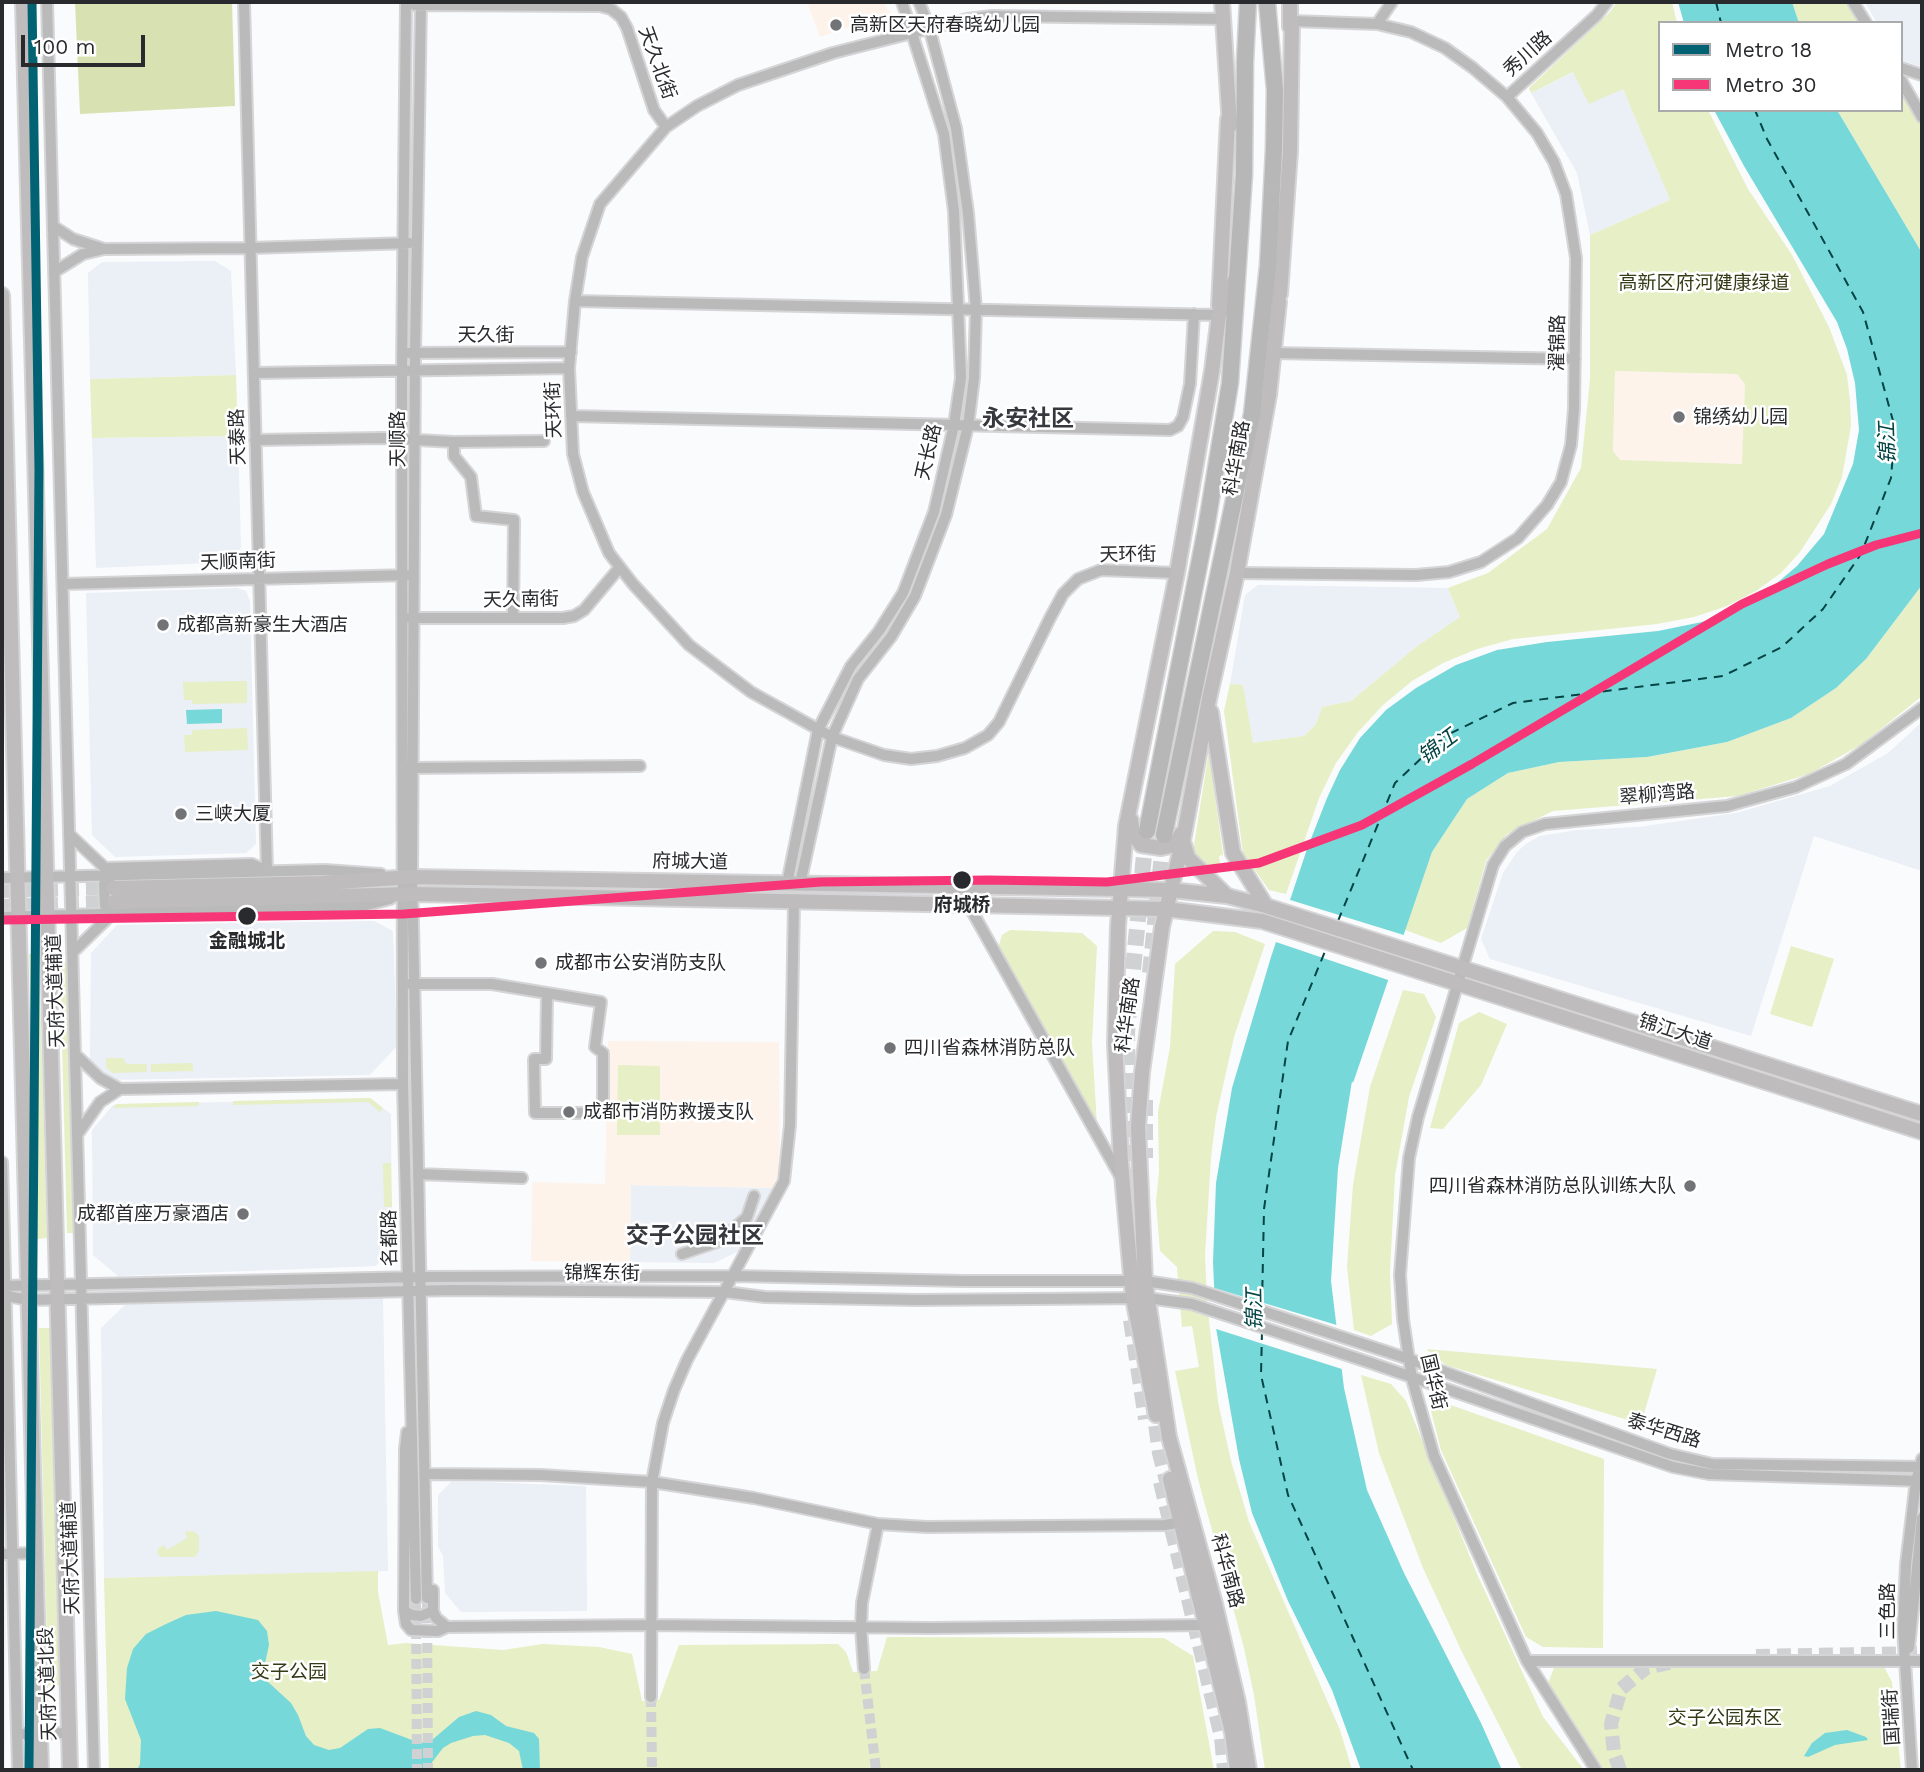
<!DOCTYPE html>
<html>
<head>
<meta charset="utf-8">
<style>
	body { margin:0 }
	#map { position:relative; width:1924px; height:1772px; overflow:hidden; background:#fafbfd; font-family:"Work Sans",sans-serif }
	canvas { display:block }
	.frame { position:absolute; inset:0; border:4px solid #292a2d; pointer-events:none }
	.legend { position:absolute; left:1658px; top:21px; width:245px; height:91px; box-sizing:border-box; background:#fff; border:2px solid #a9aaab; margin:0; padding:9px 12px; list-style:none; font-size:21px; color:#292a2d }
	.legend li { display:flex; align-items:center; gap:14px; height:35px }
	.legend b { width:35px; border:2px solid #a9aaab }
	.scale { position:absolute; left:21px; top:35px; width:124px; height:32px; box-sizing:border-box; border:4px solid #292a2d; border-top:0; padding-left:9px; font-size:21px; line-height:24px; white-space:nowrap; color:#292a2d; -webkit-text-stroke:5px #fff; paint-order:stroke }
</style>
</head>
<body>
<div id="map">
<canvas width="1924" height="1772"></canvas>
<div class="frame"></div>
<ul class="legend">
<li><b style="height:9px;background:#006272"></b>Metro 18</li>
<li><b style="height:9px;background:#f63676"></b>Metro 30</li>
</ul>
<div class="scale">100 m</div>
</div>
<script>
const g = document.querySelector('canvas').getContext('2d');
g.lineJoin = 'round';
function paint(path, color) {
  g.fillStyle = color;
  g.fill(path, 'evenodd');
}
function poly(rows) {
  const path = new Path2D();
  for (const r of rows) {
    path.moveTo(r[0], r[1]);
    for (let i = 2; i < r.length; i += 2) path.lineTo(r[i], r[i + 1]);
  }
  return path;
}
function trace(path, color, width, dash) {
  g.strokeStyle = color;
  g.lineWidth = width;
  g.lineCap = dash ? 'butt' : 'round';
  g.setLineDash(dash || []);
  g.stroke(path);
}
function label(font, color, halo, rows, align = 'center') {
  g.font = font + ' "Work Sans","Noto Sans SC",sans-serif';
  g.lineWidth = 5;
  g.setLineDash([]);
  g.textBaseline = 'middle';
  g.strokeStyle = halo;
  g.fillStyle = color;
  for (const [text, x, y, turn = 0] of rows) {
    g.save();
    g.translate(x, y);
    g.rotate((+turn || 0) * Math.PI / 180);
    g.textAlign = isNaN(turn) ? turn : align;
    if (halo) g.strokeText(text, 0, 0);
    g.fillText(text, 0, 0);
    g.restore();
  }
}
paint(poly([
	[1865,2,1922,2,1922,67,1901,60,1901,23,1877,23],
	[1574,72,1623,89,1670,200,1590,235,1577,173,1531,93],
	[215,261,231,271,236,375,90,379,88,273,102,262],
	[238,436,241,547,232,562,96,568,92,438],
	[1258,585,1448,588,1460,617,1416,647,1351,701,1322,707,1316,724,1304,736,1253,743,1243,686,1230,684,1245,595],
	[237,588,246,591,250,601,256,844,246,853,115,857,92,835,86,593],
	[1922,722,1922,871,1814,836,1751,1036,1490,959,1481,939,1503,873,1517,852,1526,844,1540,836,1577,830,1639,827,1736,813,1830,786,1888,753],
	[374,921,393,931,397,1046,370,1075,113,1080,90,1060,91,953,117,925],
	[370,1098,391,1114,392,1246,376,1266,118,1276,93,1255,92,1130,113,1105],
	[631,1185,775,1188,739,1251,714,1263,630,1262],
	[383,1298,388,1571,104,1578,101,1328,126,1304],
	[2,1435,6,1511,5,1770,2,1770],
	[452,1481,586,1486,587,1611,461,1612,445,1593,443,1555,438,1547,438,1495]
]), '#ebeff6');
paint(poly([
	[807,2,883,2,891,13,820,37],
	[984,2,1210,2,1210,4,989,5],
	[1615,371,1737,373,1745,384,1743,464,1620,460,1613,451],
	[608,1041,779,1042,780,1165,775,1188,631,1185,630,1262,531,1261,532,1182,605,1184]
]), '#fdf3eb');
paint(poly([
	[1617,2,1672,2,1677,23,1660,23,1660,110,1708,110,1748,189,1792,255,1829,327,1847,375,1850,401,1851,426,1842,477,1831,504,1800,552,1781,573,1756,591,1727,606,1694,617,1657,624,1513,639,1477,649,1443,663,1412,681,1383,705,1358,732,1336,763,1319,798,1286,894,1269,890,1243,853,1224,711,1230,684,1243,685,1253,743,1304,736,1316,724,1322,707,1351,701,1416,647,1460,617,1448,588,1488,573,1547,529,1581,468,1590,379,1590,235,1670,200,1623,89,1589,104,1573,72,1531,93,1529,88,1610,12],
	[1615,371,1737,374,1745,384,1742,464,1620,460,1613,451],
	[1792,2,1848,2,1861,23,1799,23],
	[1901,89,1922,123,1922,253,1837,110,1901,110],
	[236,375,238,436,92,438,90,379],
	[1922,585,1922,696,1862,744,1809,774,1738,796,1553,811,1507,834,1486,861,1467,928,1441,943,1405,930,1432,852,1467,799,1508,773,1559,762,1647,757,1727,742,1791,718,1836,688,1866,659],
	[247,681,247,703,192,704,192,700,184,700,183,682],
	[247,728,248,750,185,752,184,735,192,735,192,730],
	[1209,751,1223,855,1219,856,1220,865,1208,869,1193,851],
	[1010,930,1082,933,1097,946,1092,1042,1097,1126,1001,955,999,945,1002,935],
	[1213,931,1235,932,1265,944,1234,1037,1216,1117,1211,1158,1205,1255,1207,1302,1218,1402,1231,1461,1249,1522,1340,1730,1352,1770,1265,1770,1254,1695,1244,1648,1198,1479,1175,1371,1199,1367,1192,1326,1182,1327,1177,1267,1160,1251,1156,1202,1159,1172,1158,1112,1170,1047,1175,964],
	[1791,946,1834,959,1812,1027,1770,1014],
	[29,954,39,954,47,1238,37,1239],
	[60,962,71,962,78,1233,67,1233],
	[1403,990,1424,994,1436,1017,1409,1097,1395,1175,1390,1272,1392,1324,1371,1336,1354,1330,1347,1267,1353,1185,1370,1087],
	[1479,1012,1507,1024,1481,1085,1443,1129,1430,1128,1459,1023],
	[106,1058,123,1058,127,1064,147,1064,147,1072,112,1073,106,1067],
	[193,1063,193,1071,151,1072,151,1064],
	[618,1065,660,1066,660,1135,617,1135],
	[370,1098,383,1108,380,1112,368,1102,233,1105,233,1101],
	[199,1102,199,1106,113,1108,116,1104],
	[391,1163,392,1207,384,1207,383,1163],
	[39,1328,50,1328,59,1686,48,1686],
	[1426,1349,1657,1369,1641,1424,1446,1365],
	[1361,1375,1391,1384,1406,1401,1477,1574,1543,1717,1584,1770,1522,1770,1462,1652,1423,1568,1379,1453],
	[1442,1402,1604,1459,1603,1648,1543,1647,1526,1637,1441,1450,1431,1411],
	[188,1531,195,1532,199,1536,199,1551,195,1557,160,1557,157,1552,159,1548,164,1545,167,1550,187,1538,185,1533],
	[378,1571,378,1592,388,1645,406,1643,503,1650,543,1644,599,1647,632,1654,642,1701,659,1700,679,1645,838,1644,846,1652,853,1672,877,1671,887,1637,1164,1638,1193,1656,1214,1770,109,1770,104,1578],
	[1562,1665,1883,1665,1892,1682,1901,1770,1604,1770,1548,1684,1554,1668]
]), '#e6efc5');
paint(poly([
	[75,2,232,2,235,106,80,114]
]), '#d8e1b1');
paint(poly([
	[1678,2,1792,2,1799,23,1684,23],
	[1714,110,1837,110,1922,253,1922,585,1866,659,1836,688,1791,718,1727,742,1647,757,1559,762,1508,773,1467,799,1432,852,1353,1083,1352,1081,1338,1168,1331,1281,1344,1388,1367,1490,1404,1573,1481,1723,1502,1770,1361,1770,1332,1690,1288,1601,1252,1513,1239,1459,1216,1328,1213,1262,1216,1183,1232,1088,1271,957,1307,849,1327,798,1340,770,1360,738,1386,710,1416,688,1456,665,1497,650,1547,642,1658,631,1702,622,1734,611,1770,589,1797,566,1824,534,1853,464,1859,430,1855,383,1847,349,1837,322,1744,166],
	[222,709,222,723,187,724,186,710],
	[216,1611,258,1620,267,1631,269,1645,264,1668,267,1681,291,1703,298,1715,306,1736,314,1745,329,1750,340,1748,368,1729,380,1728,420,1743,432,1740,459,1717,476,1711,491,1715,506,1726,534,1733,539,1739,540,1770,523,1770,519,1751,509,1743,485,1735,473,1736,451,1743,443,1748,426,1770,137,1770,140,1764,141,1740,125,1699,127,1668,133,1649,146,1634,166,1624,186,1615],
	[1847,1730,1866,1737,1868,1740,1835,1745,1808,1757,1804,1756,1812,1743,1825,1733]
]), '#77d8d9');
paint(poly([
	[1287,899,1407,936,1391,981,1273,941],
	[1211,1287,1340,1326,1345,1370,1213,1328]
]), '#fafbfd');
trace(poly([
	[1716,2,1721,23],
	[1338,921,1395,783,1445,736,1513,703,1723,676,1782,647,1823,609,1861,554,1891,478,1895,428,1863,312,1767,139,1755,110],
	[1262,1305,1264,1209,1288,1041,1326,949],
	[1262,1331,1261,1375,1288,1495,1413,1770]
]), '#044444', 2, [9, 7]);
trace(poly([
	[427,1598,428,1770],
	[416,1599,417,1770],
	[864,1669,876,1770],
	[651,1697,652,1770]
]), '#d0d1d3', 10, [10, 5]);
trace(poly([
	[2,891,113,888],
	[2,906,114,902],
	[1756,1656,1922,1653],
	[1620,1770,1614,1753,1611,1724,1621,1689,1646,1668,1673,1662]
]), '#d0d1d3', 14, [14, 7]);
trace(poly([
	[1150,973,1164,835],
	[1145,1100,1145,1158],
	[1129,1185,1127,1033,1146,834],
	[1131,1320,1146,1419],
	[1153,1402,1160,1453,1170,1493],
	[1161,1482,1222,1737,1225,1770]
]), '#d0d1d3', 16, [16, 8]);
const minor = poly([
	[47,2,94,1770],
	[406,2,402,370,403,1084,416,1599],
	[421,2,415,353,412,877,427,1598],
	[1853,2,1866,23],
	[414,5,600,6,611,9,621,17,627,28,654,110,666,127],
	[1377,24,1392,2],
	[1901,68,1922,75],
	[1901,80,1922,117],
	[1507,97,1597,15,1607,2],
	[53,226,73,239,104,249,83,254,54,272],
	[104,249,250,248,409,243],
	[575,301,1219,315],
	[409,353,571,352],
	[1274,353,1575,359],
	[254,373,569,368],
	[571,416,1170,430,1178,426,1183,417,1190,384,1194,314],
	[255,440,383,438,454,442,544,441],
	[454,442,454,456,471,477,476,516,514,520,513,618],
	[1177,573,1101,570,1078,579,1063,594,1050,618,999,722,988,735,965,748,937,756,911,759,884,755,832,737,751,692,689,645,633,584,609,553,583,492,573,454,569,368,575,301,582,257,600,204,666,127,697,106,738,85,833,53,967,19,992,16,1223,19],
	[1237,573,1416,575,1449,572,1481,562,1518,538,1547,505,1561,482,1571,445,1574,409,1576,258,1566,194,1554,162,1537,133,1507,97,1473,68,1445,48,1411,32,1377,24,1292,21],
	[63,584,410,575],
	[410,618,563,618,574,616,584,610,620,567],
	[408,768,640,766],
	[69,834,105,868,252,864,267,871,244,2],
	[2,878,325,870,381,874],
	[787,884,818,730,851,666,879,631,903,593,934,512,954,425,961,378,954,211,944,134,902,2],
	[800,884,832,737,858,679,891,637,915,596,946,515,968,426,974,378,976,309,968,213,956,128,929,27,919,2],
	[968,904,1120,1176],
	[2,917,363,906,390,899],
	[72,953,111,915,105,906,104,884,107,879,114,875],
	[410,984,492,984,601,1002,595,1047,603,1053,603,1113,535,1113,534,1059,546,1059,547,993],
	[75,1054,100,1078,120,1089,403,1084],
	[77,1135,100,1102,120,1089],
	[2,1162,18,1770],
	[418,1174,522,1178],
	[682,1254,720,1241,747,1217,754,1196],
	[2,1286,420,1277,735,1276,964,1281,1145,1281,1192,1288,1409,1359,1670,1454,1712,1464,1922,1467],
	[2,1295,28,1300,452,1290,725,1292,765,1297,916,1300,1147,1298,1192,1304,1371,1363,1673,1467,1709,1474,1922,1481],
	[407,1432,405,1449,404,1611,406,1624,411,1630,438,1631,447,1627,650,1625,930,1628,1208,1625],
	[431,1474,541,1475,652,1482,754,1498,878,1524,927,1527,1165,1525,1182,1522],
	[2,1554,35,1553],
	[433,1590,433,1611,436,1618,447,1627],
	[404,1611,412,1615,421,1616,433,1611],
	[1909,1648,1922,1518],
	[1527,1661,1922,1661],
	[864,1669,861,1628,862,1603,878,1524],
	[651,1697,652,1482,663,1423,674,1390,687,1360,784,1181,790,1125,794,902],
	[17,1734,69,1733],
	[1596,1770,1527,1661,1434,1456,1412,1379,1403,1319,1400,1275,1409,1158,1418,1117,1493,865,1505,846,1522,832,1545,824,1727,806,1796,787,1846,764,1922,708],
	[1912,1770,1903,1629,1906,1564,1916,1481,1922,1459]
]);
const major = poly([
	[23,2,70,1770],
	[1222,2,1230,126],
	[1290,27,1290,2],
	[1280,294,1290,151,1292,21],
	[2,295,41,1770],
	[1219,306,1228,119],
	[1211,712,1233,853,1266,906],
	[1131,820,1133,834,1141,845,1161,848,1175,845,1181,834],
	[1183,841,1188,858,1227,896],
	[113,888,323,883,412,877,1121,889,1170,890,1227,896,1266,906,1922,1114],
	[114,902,413,894,589,897,1166,909,1262,921,1922,1132],
	[1156,1415,1133,1298,1121,1163,1115,1044,1118,926,1126,826,1177,573,1212,371,1219,315,1236,278],
	[1170,1479,1232,1732,1237,1770],
	[1249,1770,1238,1702,1215,1604,1169,1437,1145,1281,1138,1127,1142,1072,1162,927,1183,840,1209,699,1237,573,1269,395,1279,302,1269,268]
]);
const highway = poly([
	[1147,831,1206,529,1230,383,1244,174,1245,61,1248,2],
	[1164,835,1252,414,1268,266,1274,149,1275,90,1267,2]
]);
trace(minor, '#d5d5d7', 14);
trace(major, '#d5d5d7', 18);
trace(highway, '#d5d5d7', 19);
trace(minor, '#bababa', 10);
trace(major, '#bebcbc', 14);
trace(highway, '#b8b7b7', 16);
trace(poly([
	[29,1770,39,469,32,2]
]), '#006272', 9);
trace(poly([
	[2,920,404,914,821,882,989,880,1107,882,1259,863,1362,825,1472,764,1742,604,1828,564,1876,545,1922,533]
]), '#f63676', 9);
for (const [x, y, r, color] of [
	[836,25,7,"#727376"],
	[1679,417,7,"#727376"],
	[163,625,7,"#727376"],
	[181,814,7,"#727376"],
	[962,880,10,"#292a2d"],
	[247,916,10,"#292a2d"],
	[541,963,7,"#727376"],
	[890,1048,7,"#727376"],
	[569,1112,7,"#727376"],
	[1690,1186,7,"#727376"],
	[243,1214,7,"#727376"]
]) {
  const dot = new Path2D();
  dot.arc(x, y, r, 0, 2 * Math.PI);
  g.fillStyle = color;
  g.fill(dot);
  trace(dot, '#fff', 2.5);
}
label('19px', '#292a2d', '#fff', [
	["高新区天府春晓幼儿园",850,25],
	["锦绣幼儿园",1693,417],
	["成都高新豪生大酒店",177,625],
	["三峡大厦",195,814],
	["成都市公安消防支队",555,963],
	["四川省森林消防总队",904,1048],
	["成都市消防救援支队",583,1112],
	["四川省森林消防总队训练大队",1676,1186,"right"],
	["成都首座万豪酒店",229,1214,"right"]
], 'left');
label('19px', '#292a2d', '#fff', [
	["秀川路",1528,54,-42],
	["天久北街",657,63,70],
	["天久街",486,335],
	["濯锦路",1558,343,-89],
	["天环街",554,410,-92],
	["天泰路",238,437,-92],
	["天顺路",398,439,-90],
	["天长路",929,452,-77],
	["科华南路",1237,458,-80],
	["天环街",1128,555,-1],
	["天顺南街",238,562,-2],
	["天久南街",521,600,-1],
	["翠柳湾路",1657,795,-5],
	["府城大道",690,862,1],
	["天府大道辅道",56,991,-92],
	["科华南路",1128,1015,-82],
	["锦江大道",1675,1032,18],
	["名都路",390,1238,-91],
	["锦辉东街",602,1273],
	["国华街",1433,1382,77],
	["泰华西路",1664,1431,17],
	["天府大道辅道",71,1558,-92],
	["科华南路",1227,1571,75],
	["三色路",1888,1611,-90],
	["天府大道北段",48,1684,-92],
	["国瑞街",1892,1717,-93]
]);
label('19px', '#353b16', '#fff', [
	["高新区府河健康绿道",1704,283],
	["交子公园",289,1672],
	["交子公园东区",1725,1718]
]);
label('bold 19px', '#292a2d', '#fff', [
	["府城桥",962,905],
	["金融城北",247,941]
]);
label('italic 21px', '#044444', '#fff', [
	["锦江",1888,443,-92],
	["锦江",1438,747,-37],
	["锦江",1255,1309,-91]
]);
label('bold 23px', '#36383e', '#fff', [
	["永安社区",1028,419],
	["交子公园社区",695,1236]
]);
</script>
</body>
</html>
